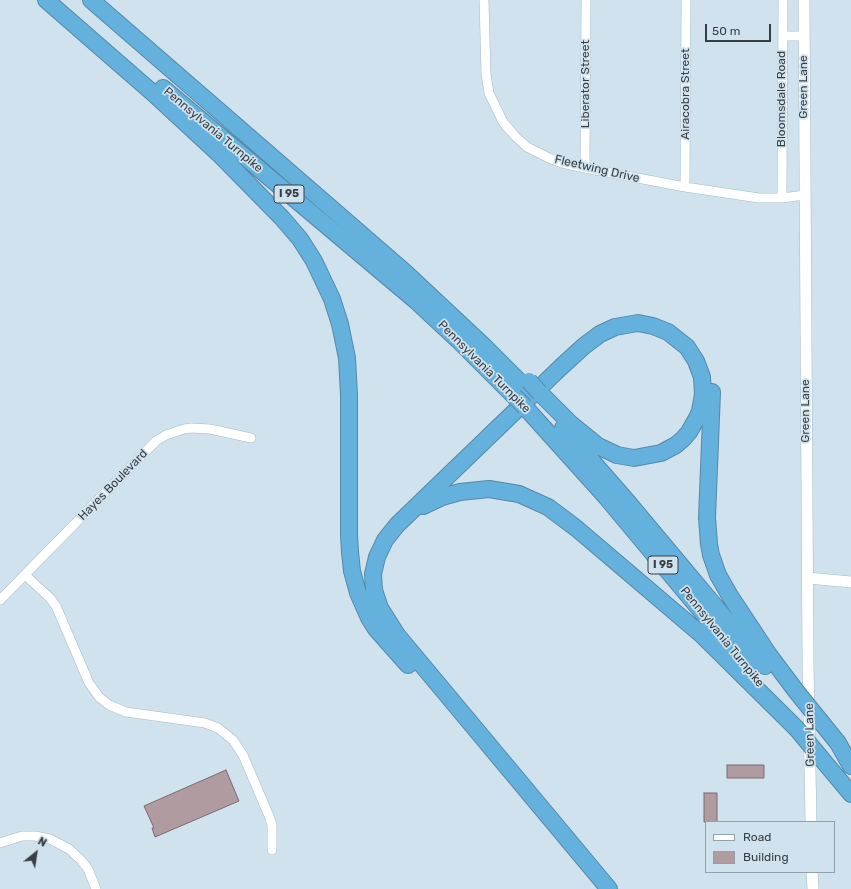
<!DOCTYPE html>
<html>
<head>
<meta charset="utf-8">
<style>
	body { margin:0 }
	#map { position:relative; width:851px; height:889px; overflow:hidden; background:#d0e2ee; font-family:Rubik,sans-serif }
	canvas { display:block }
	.legend { position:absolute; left:705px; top:821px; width:130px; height:52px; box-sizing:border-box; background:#d0e2ee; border:1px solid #93a0aa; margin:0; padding:5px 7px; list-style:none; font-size:12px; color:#373e43 }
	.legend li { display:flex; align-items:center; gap:8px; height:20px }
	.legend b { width:20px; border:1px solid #93a0aa }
	.north { position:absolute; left:16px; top:833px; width:40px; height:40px; -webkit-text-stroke:3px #d0e2ee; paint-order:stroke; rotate:30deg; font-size:11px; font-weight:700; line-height:16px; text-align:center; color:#373e43 }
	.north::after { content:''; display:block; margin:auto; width:14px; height:18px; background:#373e43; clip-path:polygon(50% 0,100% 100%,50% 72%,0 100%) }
	.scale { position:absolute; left:705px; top:24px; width:66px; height:18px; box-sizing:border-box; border:2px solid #373e43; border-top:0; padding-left:5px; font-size:12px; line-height:14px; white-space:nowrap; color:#373e43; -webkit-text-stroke:3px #d0e2ee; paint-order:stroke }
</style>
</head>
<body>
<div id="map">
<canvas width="851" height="889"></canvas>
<ul class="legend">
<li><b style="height:5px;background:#fff"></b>Road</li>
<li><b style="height:11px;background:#af9ba0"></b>Building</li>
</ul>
<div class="north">N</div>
<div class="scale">50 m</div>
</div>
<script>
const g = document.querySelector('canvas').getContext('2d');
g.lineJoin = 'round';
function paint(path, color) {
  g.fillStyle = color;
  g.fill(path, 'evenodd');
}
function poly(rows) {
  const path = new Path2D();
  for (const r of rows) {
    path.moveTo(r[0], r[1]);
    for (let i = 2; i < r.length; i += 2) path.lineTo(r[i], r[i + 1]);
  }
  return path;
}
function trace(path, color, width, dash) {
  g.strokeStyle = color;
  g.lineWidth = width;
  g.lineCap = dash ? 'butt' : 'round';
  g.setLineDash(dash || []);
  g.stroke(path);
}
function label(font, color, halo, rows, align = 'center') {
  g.font = font + ' Rubik,sans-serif';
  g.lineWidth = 3.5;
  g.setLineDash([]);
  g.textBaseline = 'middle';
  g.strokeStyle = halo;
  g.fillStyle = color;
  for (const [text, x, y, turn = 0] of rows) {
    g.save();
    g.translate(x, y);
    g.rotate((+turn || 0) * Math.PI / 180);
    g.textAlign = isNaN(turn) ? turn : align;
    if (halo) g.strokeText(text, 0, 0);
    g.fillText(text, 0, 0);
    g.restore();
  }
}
const building = poly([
	[727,765,764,765,764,778,727,778,727,765],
	[226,770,239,801,155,837,152,828,154,828,144,806,226,770],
	[704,793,717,793,717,822,704,822,704,793]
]);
paint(building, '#af9ba0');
trace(building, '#7d6a6f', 1);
const minor = poly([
	[484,0,486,74,489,93,503,122,515,136,527,147,549,158,562,163,585,168,685,187,759,198,782,198,805,195],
	[783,36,804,36],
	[585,168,586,0],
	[685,187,686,0],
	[782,198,783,0],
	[25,575,50,598,56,606,89,683,99,697,109,705,126,712,205,723,218,728,233,740,243,755,269,816,272,825,272,850],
	[0,600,156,441,166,435,184,429,191,428,210,429,251,438],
	[0,843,22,836,35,836,50,839,69,849,81,860,88,869,96,889]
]);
const tertiary = poly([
	[804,0,808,663,811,822],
	[808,578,851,582],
	[812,872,813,889]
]);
const motorway = poly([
	[46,0,154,94,221,156,282,218,300,239,314,261,332,299,340,324,347,358,349,395,349,535,350,552,352,571,358,593,369,618,376,629,408,665],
	[91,0,406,273,485,347,524,386],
	[163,88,415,300,460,342,514,396],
	[712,392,707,518,709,544,711,555,718,575,730,596,769,655,796,691],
	[540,393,571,424,598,446,617,455,634,458,661,453,676,445,683,439,689,432,697,418,700,411,703,394,702,377,696,361,687,347,668,332,653,326,638,323,615,327,600,334,584,346,561,367,397,525,385,540,377,557,373,574,374,590,380,608,397,635,609,889],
	[525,407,606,497,748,667],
	[563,428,626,500,765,666],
	[423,506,442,497,460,492,489,489,519,494,548,507,576,528,703,636,796,728],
	[821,722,838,743,851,766],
	[821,758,851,794]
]);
trace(minor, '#a7b8c3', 10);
trace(tertiary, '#a7b8c3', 12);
trace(motorway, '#5589a8', 18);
trace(minor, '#fff', 9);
trace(tertiary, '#fff', 11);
trace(motorway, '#65b1de', 16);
const motorwayBridge = poly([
	[529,381,540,393],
	[514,396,525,407],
	[796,691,821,722],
	[796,728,821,758]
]);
trace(motorwayBridge, '#5589a8', 18, []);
trace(motorwayBridge, '#65b1de', 16);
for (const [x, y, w] of [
	[289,194,30],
	[663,565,30]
]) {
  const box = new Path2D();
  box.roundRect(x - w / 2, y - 9, w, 18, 3);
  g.fillStyle = '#d0e2ee';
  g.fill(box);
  trace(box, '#373e43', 1);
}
label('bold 11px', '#373e43', null, [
	["I 95",289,194],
	["I 95",663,565]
]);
label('12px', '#373e43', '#d0e2ee', [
	["Liberator Street",586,84,-90],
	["Green Lane",804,87,-90],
	["Airacobra Street",686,94,-90],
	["Bloomsdale Road",782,99,-90],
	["Pennsylvania Turnpike",213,130,40],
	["Fleetwing Drive",597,169,13],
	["Pennsylvania Turnpike",484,367,45],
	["Green Lane",806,411,-90],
	["Hayes Boulevard",113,485,-46],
	["Pennsylvania Turnpike",722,637,51],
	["Green Lane",810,735,-91]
]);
</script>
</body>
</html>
